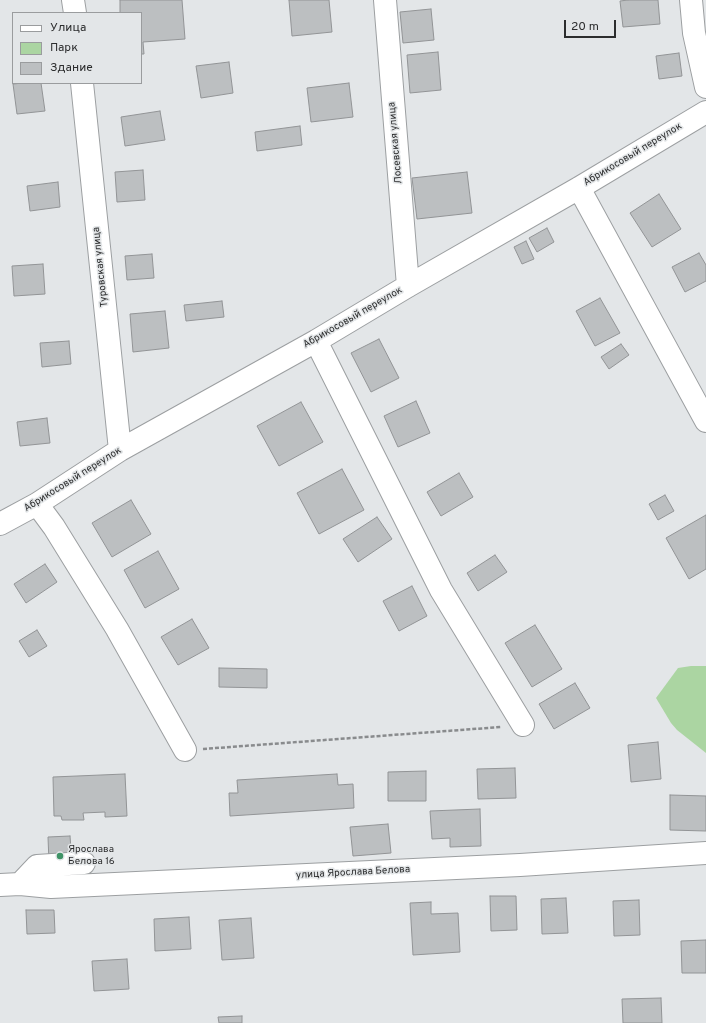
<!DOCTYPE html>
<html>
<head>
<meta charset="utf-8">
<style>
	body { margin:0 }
	#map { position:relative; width:706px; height:1023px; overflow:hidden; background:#e3e6e8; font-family:Overpass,sans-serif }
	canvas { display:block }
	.legend { position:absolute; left:12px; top:12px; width:130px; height:72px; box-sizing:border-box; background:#e3e6e8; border:1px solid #9a9c9e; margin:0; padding:5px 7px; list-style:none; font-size:12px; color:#2c2d2e }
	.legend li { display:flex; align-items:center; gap:8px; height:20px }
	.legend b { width:20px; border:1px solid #9a9c9e }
	.scale { position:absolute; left:564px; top:20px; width:52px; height:18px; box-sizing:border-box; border:2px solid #2c2d2e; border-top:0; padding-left:5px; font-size:12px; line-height:14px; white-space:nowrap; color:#2c2d2e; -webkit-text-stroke:3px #e3e6e8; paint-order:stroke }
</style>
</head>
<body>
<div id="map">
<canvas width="706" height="1023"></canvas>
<ul class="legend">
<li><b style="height:5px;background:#fff"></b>Улица</li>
<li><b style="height:11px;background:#abd5a2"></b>Парк</li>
<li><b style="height:11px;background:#bcbfc1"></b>Здание</li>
</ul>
<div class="scale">20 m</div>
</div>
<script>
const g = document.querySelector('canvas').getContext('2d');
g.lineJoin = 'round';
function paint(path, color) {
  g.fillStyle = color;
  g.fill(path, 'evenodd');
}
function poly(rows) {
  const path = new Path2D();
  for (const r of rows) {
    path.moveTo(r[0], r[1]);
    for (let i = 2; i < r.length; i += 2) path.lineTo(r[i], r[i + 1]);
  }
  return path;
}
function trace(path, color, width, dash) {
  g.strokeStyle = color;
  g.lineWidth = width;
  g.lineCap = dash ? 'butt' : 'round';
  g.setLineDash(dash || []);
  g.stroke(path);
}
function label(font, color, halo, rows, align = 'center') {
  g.font = font + ' Overpass,sans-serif';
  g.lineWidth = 3;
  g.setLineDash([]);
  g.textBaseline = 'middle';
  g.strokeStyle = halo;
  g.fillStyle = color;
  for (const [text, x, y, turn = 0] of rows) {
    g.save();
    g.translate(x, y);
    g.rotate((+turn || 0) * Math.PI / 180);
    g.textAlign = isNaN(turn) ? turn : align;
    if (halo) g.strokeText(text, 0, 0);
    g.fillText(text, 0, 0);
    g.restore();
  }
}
paint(poly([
	[691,666,706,666,706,753,677,730,671,723,656,698,678,668]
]), '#abd5a2');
const building = poly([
	[120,0,182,0,185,39,143,42,144,54,141,54,141,13,120,13,120,0],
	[289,0,329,0,332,32,292,36,289,0],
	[628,0,658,0,660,24,623,27,620,1,628,0],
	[431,9,434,40,403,43,400,12,431,9],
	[438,52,441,90,410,93,407,55,438,52],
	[679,53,682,76,659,79,656,56,679,53],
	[229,62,233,93,201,98,196,66,229,62],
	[23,83,41,83,45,111,17,114,13,84,23,83],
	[349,83,353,117,311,122,307,88,349,83],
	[160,111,165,140,125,146,121,117,160,111],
	[300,126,302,145,257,151,255,132,300,126],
	[143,170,145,200,117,202,115,172,143,170],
	[467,172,472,213,417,219,412,178,467,172],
	[58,182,60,207,30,211,27,186,58,182],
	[659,194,681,229,652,247,630,213,659,194],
	[547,228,554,242,537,252,529,238,547,228],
	[526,241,534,259,522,264,514,247,526,241],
	[699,253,706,265,706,281,685,292,672,267,699,253],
	[152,254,154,278,127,280,125,256,152,254],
	[43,264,45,294,14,296,12,266,43,264],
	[600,298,620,333,595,346,576,311,600,298],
	[222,301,224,317,186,321,184,305,222,301],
	[165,311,169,348,133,352,130,314,165,311],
	[379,339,399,378,371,392,351,353,379,339],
	[69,341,71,364,42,367,40,343,69,341],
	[621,344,629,355,609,369,601,357,621,344],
	[416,401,430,433,398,447,384,416,416,401],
	[301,402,323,442,279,466,257,426,301,402],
	[47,418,50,443,20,446,17,422,47,418],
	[342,469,364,510,319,534,297,493,342,469],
	[459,473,473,497,441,516,427,492,459,473],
	[665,495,674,511,658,520,649,504,665,495],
	[131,500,151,534,112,557,92,523,131,500],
	[706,515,706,569,689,579,666,538,706,515],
	[377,517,392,539,358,562,343,539,377,517],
	[158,551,179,589,145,608,124,570,158,551],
	[495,555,507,572,478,591,467,573,495,555],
	[45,564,57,582,26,603,14,584,45,564],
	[412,586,427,616,399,631,383,601,412,586],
	[192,619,209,648,178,665,161,637,192,619],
	[535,625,562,669,532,687,505,643,535,625],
	[37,630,47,646,29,657,19,641,37,630],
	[219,668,267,669,267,688,219,687,219,668],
	[575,683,590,708,554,729,539,704,575,683],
	[658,742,661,779,631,782,628,745,658,742],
	[515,768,516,798,478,799,477,769,515,768],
	[426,771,426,801,388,801,388,772,426,771],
	[125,774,127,816,105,817,105,812,83,813,84,820,62,820,61,816,54,816,53,777,125,774],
	[337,774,338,785,353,784,354,808,230,816,229,793,238,793,237,780,337,774],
	[670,795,706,796,706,831,670,830,670,795],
	[480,809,481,846,450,847,450,838,432,839,430,811,480,809],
	[388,824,391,853,353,856,350,827,388,824],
	[70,836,72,862,49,863,48,837,70,836],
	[490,896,516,896,517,930,491,931,490,896],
	[566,898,568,933,542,934,541,899,566,898],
	[639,900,640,935,614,936,613,901,639,900],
	[431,902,431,914,458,913,460,952,413,955,410,903,431,902],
	[26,910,54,910,55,933,27,934,26,910],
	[189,917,191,949,155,951,154,919,189,917],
	[251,918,254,958,222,960,219,920,251,918],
	[706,940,706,973,682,973,681,941,706,940],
	[127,959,129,989,94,991,92,961,127,959],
	[661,998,662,1023,623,1023,622,999,661,998],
	[242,1016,242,1023,219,1023,218,1017,242,1016]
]);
paint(building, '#bcbfc1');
trace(building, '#929496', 1);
const minor = poly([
	[73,0,75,13],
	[385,0,408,286],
	[691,0,694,33,706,87],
	[82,83,120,450],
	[579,188,706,421],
	[316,341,441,590,523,725],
	[37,504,54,527,117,629,185,750],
	[0,524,37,504,120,450,316,341,408,286,579,188,706,112],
	[20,884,37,866,84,863],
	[0,885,20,884,51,887,307,875,520,865,706,853]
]);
trace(minor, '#9c9fa1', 24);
trace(poly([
	[203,749,501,727]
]), '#898b8d', 2.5, [4, 2]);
trace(minor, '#fff', 22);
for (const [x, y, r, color] of [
	[60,856,4,"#3e9366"]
]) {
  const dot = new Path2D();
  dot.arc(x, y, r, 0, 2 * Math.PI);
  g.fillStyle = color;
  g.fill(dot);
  trace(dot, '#e3e6e8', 1.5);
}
label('10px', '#2c2d2e', '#e3e6e8', [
	["Лосевская улица",396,143,-95],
	["Абрикосовый переулок",633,155,-31],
	["Туровская улица",101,267,-96],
	["Абрикосовый переулок",353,318,-30],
	["Абрикосовый переулок",73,480,-32],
	["улица Ярослава Белова",353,873,-3]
]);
label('10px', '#2c2d2e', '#e3e6e8', [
	["Ярослава",68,850],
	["Белова 16",68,862]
], 'left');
</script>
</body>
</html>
